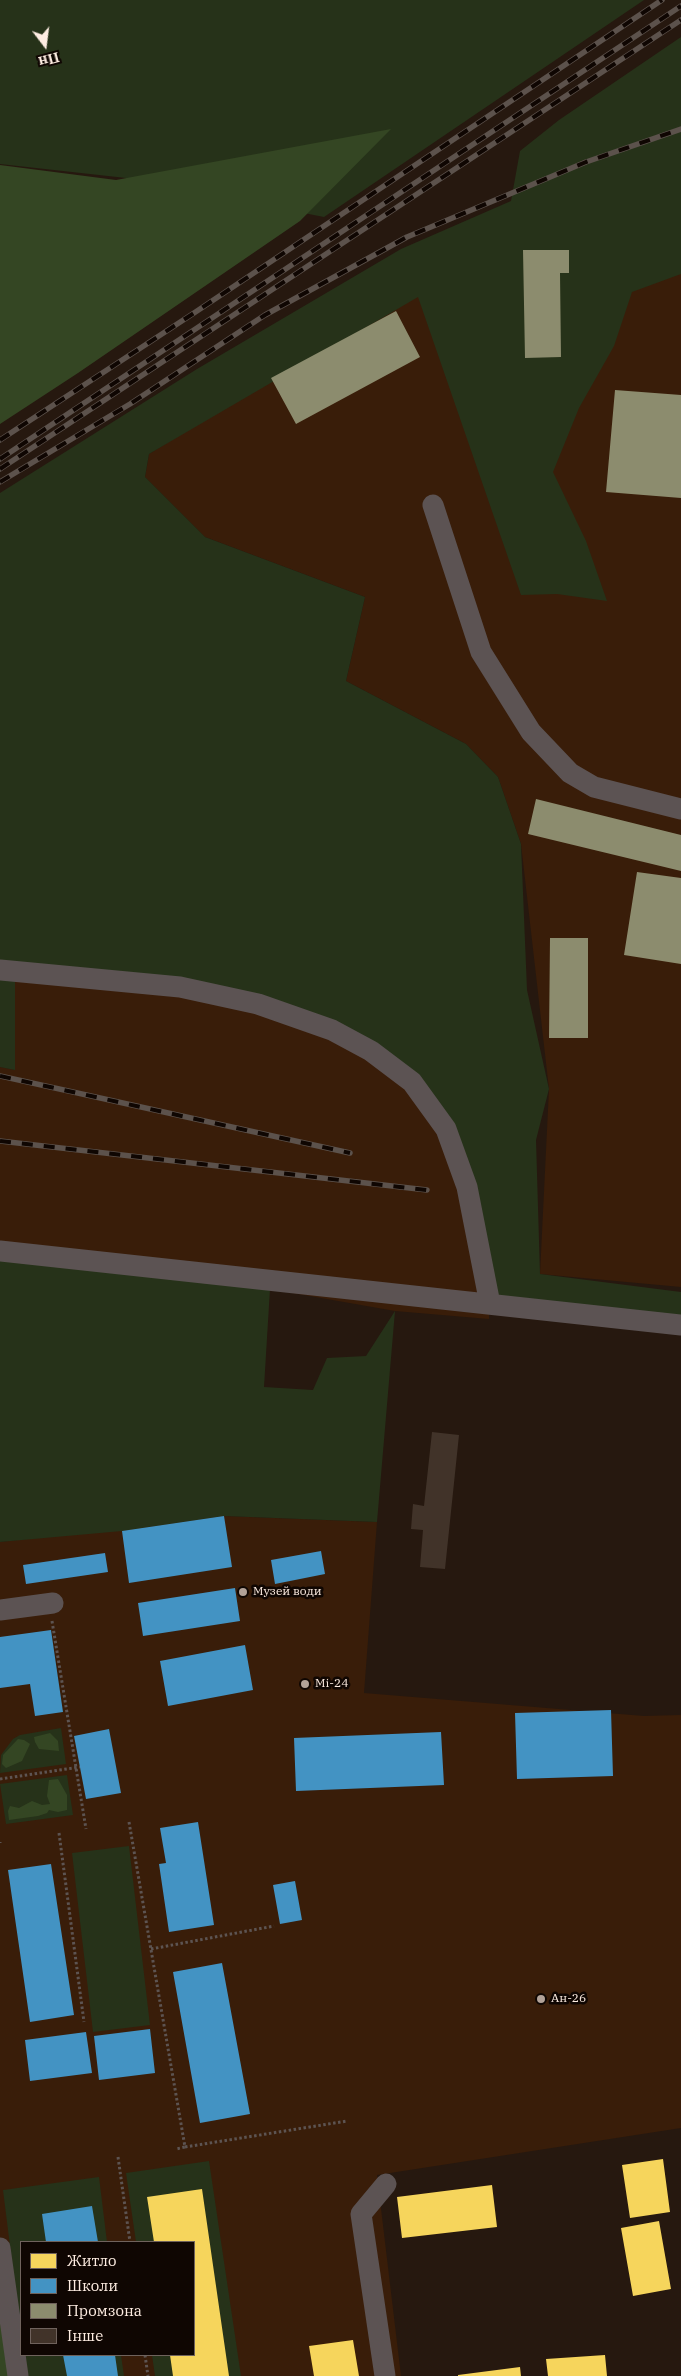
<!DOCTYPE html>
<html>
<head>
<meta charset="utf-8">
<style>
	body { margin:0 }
	#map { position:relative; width:681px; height:2376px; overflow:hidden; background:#26180f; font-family:"IBM Plex Serif",serif }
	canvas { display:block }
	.legend { position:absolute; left:20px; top:2241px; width:175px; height:115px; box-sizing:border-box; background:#0f0602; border:1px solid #6f625c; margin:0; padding:6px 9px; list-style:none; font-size:15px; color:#feede2 }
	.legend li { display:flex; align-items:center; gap:10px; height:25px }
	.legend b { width:25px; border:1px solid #6f625c }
	.north { position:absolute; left:20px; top:20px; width:50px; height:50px; -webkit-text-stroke:4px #0f0602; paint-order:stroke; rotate:165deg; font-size:14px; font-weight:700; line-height:20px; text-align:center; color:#feede2 }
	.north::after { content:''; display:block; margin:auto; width:18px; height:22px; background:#feede2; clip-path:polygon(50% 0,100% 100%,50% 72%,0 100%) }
</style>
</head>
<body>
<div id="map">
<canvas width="681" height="2376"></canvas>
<ul class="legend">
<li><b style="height:14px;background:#f6d55c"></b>Житло</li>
<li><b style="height:14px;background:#4393c3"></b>Школи</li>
<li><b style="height:14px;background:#8c8c6e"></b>Промзона</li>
<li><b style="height:14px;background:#413329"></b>Інше</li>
</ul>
<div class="north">Пн</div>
</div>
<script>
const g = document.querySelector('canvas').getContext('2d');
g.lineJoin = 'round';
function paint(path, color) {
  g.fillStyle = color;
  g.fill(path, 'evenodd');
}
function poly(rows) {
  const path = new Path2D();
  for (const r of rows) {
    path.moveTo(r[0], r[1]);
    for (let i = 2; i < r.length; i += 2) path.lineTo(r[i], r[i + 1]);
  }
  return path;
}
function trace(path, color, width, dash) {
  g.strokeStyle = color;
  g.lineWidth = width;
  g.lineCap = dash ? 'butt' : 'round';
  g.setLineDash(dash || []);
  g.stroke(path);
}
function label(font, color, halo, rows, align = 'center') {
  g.font = font + ' "IBM Plex Serif",serif';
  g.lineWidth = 5;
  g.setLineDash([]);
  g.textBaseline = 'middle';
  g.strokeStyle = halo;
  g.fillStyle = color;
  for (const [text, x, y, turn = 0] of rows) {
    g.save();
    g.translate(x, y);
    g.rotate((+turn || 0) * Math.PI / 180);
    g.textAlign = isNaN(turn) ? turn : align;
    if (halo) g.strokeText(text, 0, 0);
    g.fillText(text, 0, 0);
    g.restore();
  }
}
paint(poly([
	[681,171,681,1287,540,1274,549,1089,521,844,498,777,466,744,346,681,365,597,205,537,145,477,149,454,512,229],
	[15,972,146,984,332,1030,423,1097,461,1189,489,1298,489,1319,395,1311,270,1289,0,1260,0,1067,15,1070],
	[224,1516,377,1522,364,1693,644,1716,681,1715,681,2128,377,2175,401,2376,0,2376,0,1542],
	[21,2242,194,2242,194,2355,21,2355]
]), '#391d09');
paint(poly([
	[0,0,644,0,324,217,126,178,0,164],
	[681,37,681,274,632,292,614,346,579,408,553,472,586,541,607,601,557,594,521,595,418,297,149,454,145,477,205,537,365,597,346,681,466,744,498,777,521,844,527,990,549,1089,536,1140,540,1274,681,1292,681,1319,490,1304,467,1187,423,1097,379,1057,204,993,15,972,15,1070,0,1067,0,493,197,369,401,249,511,201,520,151,559,120],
	[0,1260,270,1289,264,1387,313,1390,327,1358,366,1356,395,1311,377,1522,224,1516,122,1531,0,1542],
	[61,1728,66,1764,0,1773,1,1755,13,1739,20,1735],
	[67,1775,73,1815,6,1824,0,1784],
	[129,1846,150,2025,93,2032,72,1853],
	[209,2161,241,2376,155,2376,152,2355,194,2355,194,2242,136,2242,126,2173],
	[99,2177,107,2242,21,2242,21,2334,3,2190],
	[24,2355,121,2355,124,2376,27,2376]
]), '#263219');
paint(poly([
	[391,129,300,221,78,373,0,424,0,165,116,180],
	[50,1733,58,1741,59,1751,39,1749,35,1742,34,1737],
	[18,1739,24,1740,30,1744,22,1761,6,1768,2,1764,3,1755],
	[58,1779,67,1795,67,1810,58,1812,49,1810,47,1813,38,1816,9,1820,8,1811,10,1806,19,1808,32,1801,42,1805,50,1804,47,1796,49,1780],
	[0,2292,13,2376,0,2376]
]), '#344623');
paint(poly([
	[663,2159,670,2212,630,2218,622,2165],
	[492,2185,497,2227,402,2238,397,2197],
	[202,2189,229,2376,173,2376,170,2355,194,2355,194,2242,154,2242,147,2197],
	[659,2221,671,2289,633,2296,621,2228],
	[353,2340,359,2376,314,2376,309,2346],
	[605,2355,607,2376,548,2376,546,2359],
	[520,2367,521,2376,458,2376,458,2375]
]), '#f6d55c');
paint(poly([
	[224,1516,232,1567,129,1583,122,1531],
	[321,1551,325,1574,275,1584,271,1560],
	[105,1553,108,1572,26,1584,23,1565],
	[235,1588,240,1621,143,1636,138,1603],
	[51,1630,63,1712,35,1716,30,1684,0,1688,0,1637],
	[245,1645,253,1690,168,1706,160,1661],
	[611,1710,613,1776,517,1779,515,1713],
	[109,1729,121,1793,86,1799,74,1736],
	[441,1732,444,1785,296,1791,294,1738],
	[198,1822,214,1925,169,1932,159,1864,166,1863,160,1828],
	[51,1864,74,2015,30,2022,8,1870],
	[295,1881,302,1920,280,1924,273,1885],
	[222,1963,250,2114,200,2123,173,1972],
	[150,2029,155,2073,99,2080,94,2036],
	[86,2032,92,2073,30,2081,25,2040],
	[92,2206,98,2242,46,2242,42,2214],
	[63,2355,115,2355,118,2376,67,2376]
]), '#4393c3');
paint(poly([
	[523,250,569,250,569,273,560,273,561,357,525,358],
	[396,311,420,357,296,424,271,378],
	[615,390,681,395,681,498,606,492],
	[536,799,681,835,681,871,528,834],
	[637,872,681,878,681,964,624,955],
	[550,938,588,938,588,1038,549,1038]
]), '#8c8c6e');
paint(poly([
	[432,1432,459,1435,445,1569,420,1567,423,1530,411,1529,413,1504,424,1506]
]), '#413329');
trace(poly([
	[52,1621,86,1829],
	[0,1779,80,1767],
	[129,1822,185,2147,176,2149],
	[59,1833,84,2022],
	[0,1842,0,1843],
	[151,1949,274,1926],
	[185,2147,347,2121],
	[118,2157,130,2242],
	[145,2355,148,2376]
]), '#5d5452', 3, [2.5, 2.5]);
trace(poly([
	[433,505,481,652,531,732,570,773,594,787,681,809],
	[0,970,180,987,258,1004,332,1030,371,1051,412,1082,446,1129,467,1187,490,1304],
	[0,1251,681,1325],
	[0,1610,53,1603],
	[0,2248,18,2376],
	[385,2376,361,2214,386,2184]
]), '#5c5353', 21);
const rail = poly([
	[0,440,194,313,662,0],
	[0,459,681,6],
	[0,469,681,20],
	[0,482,130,404,265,315,407,237,586,162,681,129],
	[0,1076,350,1153],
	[0,1141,427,1190]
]);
trace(rail, '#5c524c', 5.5);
trace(rail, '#0f0602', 4, [11]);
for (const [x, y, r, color] of [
	[243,1592,5,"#b2a298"],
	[305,1684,5,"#b2a298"],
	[541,1999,5,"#b2a298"]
]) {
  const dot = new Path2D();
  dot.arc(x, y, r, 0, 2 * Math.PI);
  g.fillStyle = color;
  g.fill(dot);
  trace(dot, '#0f0602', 2);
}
label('12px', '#feede2', '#0f0602', [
	["Музей води",253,1592],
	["Мі-24",315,1684],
	["Ан-26",551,1999]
], 'left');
</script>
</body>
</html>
